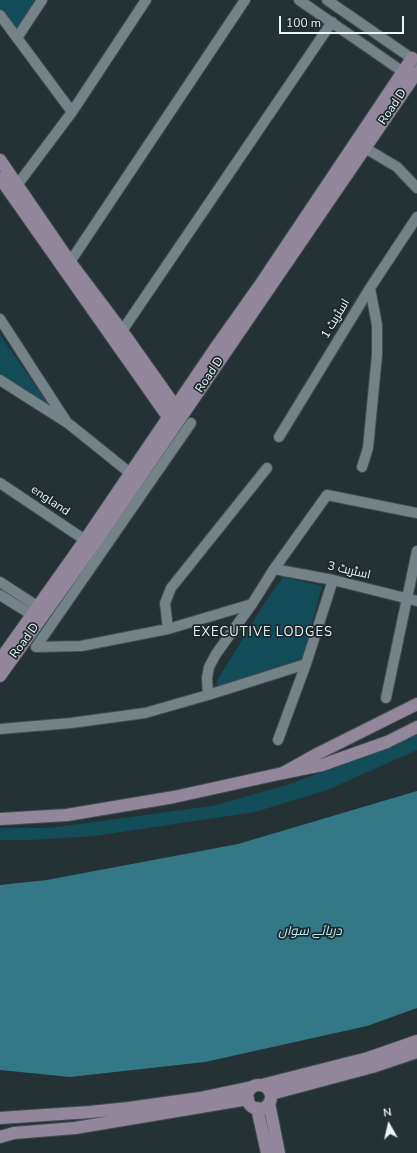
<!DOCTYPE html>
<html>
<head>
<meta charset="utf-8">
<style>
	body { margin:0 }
	#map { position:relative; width:417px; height:1153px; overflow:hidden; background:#253235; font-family:"Nunito Sans",sans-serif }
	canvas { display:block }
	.north { position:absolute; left:369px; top:1105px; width:40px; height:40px; -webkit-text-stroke:3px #1c282b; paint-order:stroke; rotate:352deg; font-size:11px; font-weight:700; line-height:16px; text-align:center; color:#ecf4f7 }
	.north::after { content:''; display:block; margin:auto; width:14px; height:18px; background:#ecf4f7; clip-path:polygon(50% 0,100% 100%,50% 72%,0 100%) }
	.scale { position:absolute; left:279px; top:16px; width:125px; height:18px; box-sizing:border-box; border:2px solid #ecf4f7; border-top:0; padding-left:5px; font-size:12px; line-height:14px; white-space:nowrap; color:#ecf4f7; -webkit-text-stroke:3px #1c282b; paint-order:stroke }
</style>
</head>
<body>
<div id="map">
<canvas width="417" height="1153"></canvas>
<div class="north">N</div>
<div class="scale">100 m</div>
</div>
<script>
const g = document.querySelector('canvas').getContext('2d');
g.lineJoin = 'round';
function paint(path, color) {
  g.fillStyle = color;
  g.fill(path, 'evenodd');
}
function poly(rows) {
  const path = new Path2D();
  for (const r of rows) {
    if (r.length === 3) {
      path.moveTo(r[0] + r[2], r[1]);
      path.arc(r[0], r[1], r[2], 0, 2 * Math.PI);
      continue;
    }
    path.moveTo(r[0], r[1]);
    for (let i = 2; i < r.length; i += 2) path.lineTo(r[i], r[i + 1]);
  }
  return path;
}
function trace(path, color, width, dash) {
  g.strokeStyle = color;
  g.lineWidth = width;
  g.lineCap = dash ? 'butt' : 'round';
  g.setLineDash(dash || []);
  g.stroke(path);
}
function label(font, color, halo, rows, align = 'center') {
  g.font = font + ' "Nunito Sans",Cairo,sans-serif';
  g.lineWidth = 3.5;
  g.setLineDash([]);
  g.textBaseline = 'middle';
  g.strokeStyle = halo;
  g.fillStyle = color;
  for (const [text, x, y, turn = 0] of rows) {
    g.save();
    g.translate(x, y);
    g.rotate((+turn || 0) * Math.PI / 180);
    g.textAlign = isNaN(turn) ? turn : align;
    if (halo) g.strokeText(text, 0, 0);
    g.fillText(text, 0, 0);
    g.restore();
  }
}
paint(poly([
	[0,0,37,0,16,31,0,13],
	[0,335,54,412,0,375],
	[283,577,322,586,302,661,218,689,217,681,264,604],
	[417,734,417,750,327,790,255,812,94,836,29,840,0,840,0,828,49,828,212,806,287,785,391,746]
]), '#124c59');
paint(poly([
	[417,791,417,1008,367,1026,205,1062,70,1077,0,1070,0,885,47,880,238,844]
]), '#347787');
const street = poly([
	[299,0,409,76],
	[327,0,417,62],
	[0,15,72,112],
	[17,38,42,0],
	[365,148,397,167,417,188],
	[18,184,72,112,146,0],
	[70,262,245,0],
	[0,319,66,421],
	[122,331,332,22],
	[0,380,69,424,130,473],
	[279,437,370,288,417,217],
	[362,467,368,448,377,355,377,325,370,288],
	[0,483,85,540],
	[274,569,333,580,417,601],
	[0,582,43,610],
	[0,595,37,618],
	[168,629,165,603,171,588,267,468],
	[36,647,191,423],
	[36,647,81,646,168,629,252,604],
	[208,695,207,678,209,667,216,654,252,604,274,569,327,495,417,513],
	[386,698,417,551],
	[0,729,71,723,145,713,208,695,306,664],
	[278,740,306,664,333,580]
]);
const secondary = poly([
	[0,160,70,262,122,331,180,413],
	[0,178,173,424],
	[0,660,85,540,216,347,260,285,412,58],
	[0,676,95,543,417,72],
	[417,704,317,754,283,773,322,765,387,742,417,727],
	[0,819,67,815,174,797,283,773],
	[262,1085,368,1058,417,1041],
	[259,1097,12],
	[271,1094,372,1067,417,1052],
	[269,1103,279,1153],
	[257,1108,267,1153],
	[0,1118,90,1112,129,1108,200,1098,252,1087],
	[0,1137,14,1133,75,1128,248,1099]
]);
trace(street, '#434e51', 12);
trace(secondary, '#434e51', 14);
trace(street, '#748387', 10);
trace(secondary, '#92879a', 12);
label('12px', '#ecf4f7', '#1c282b', [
	["Road D",393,107,-56],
	["اسٹریٹ 1",336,319,-59],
	["Road D",210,375,-56],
	["england",50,501,34],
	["اسٹریٹ 3",349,571,13],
	["Road D",25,641,-54]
]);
g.letterSpacing = '1px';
label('13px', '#ecf4f7', '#1c282b', [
	["EXECUTIVE LODGES",263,633]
]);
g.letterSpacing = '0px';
label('italic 13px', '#b3ebfa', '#1c282b', [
	["دریائے سواں",310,932]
]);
</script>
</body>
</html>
